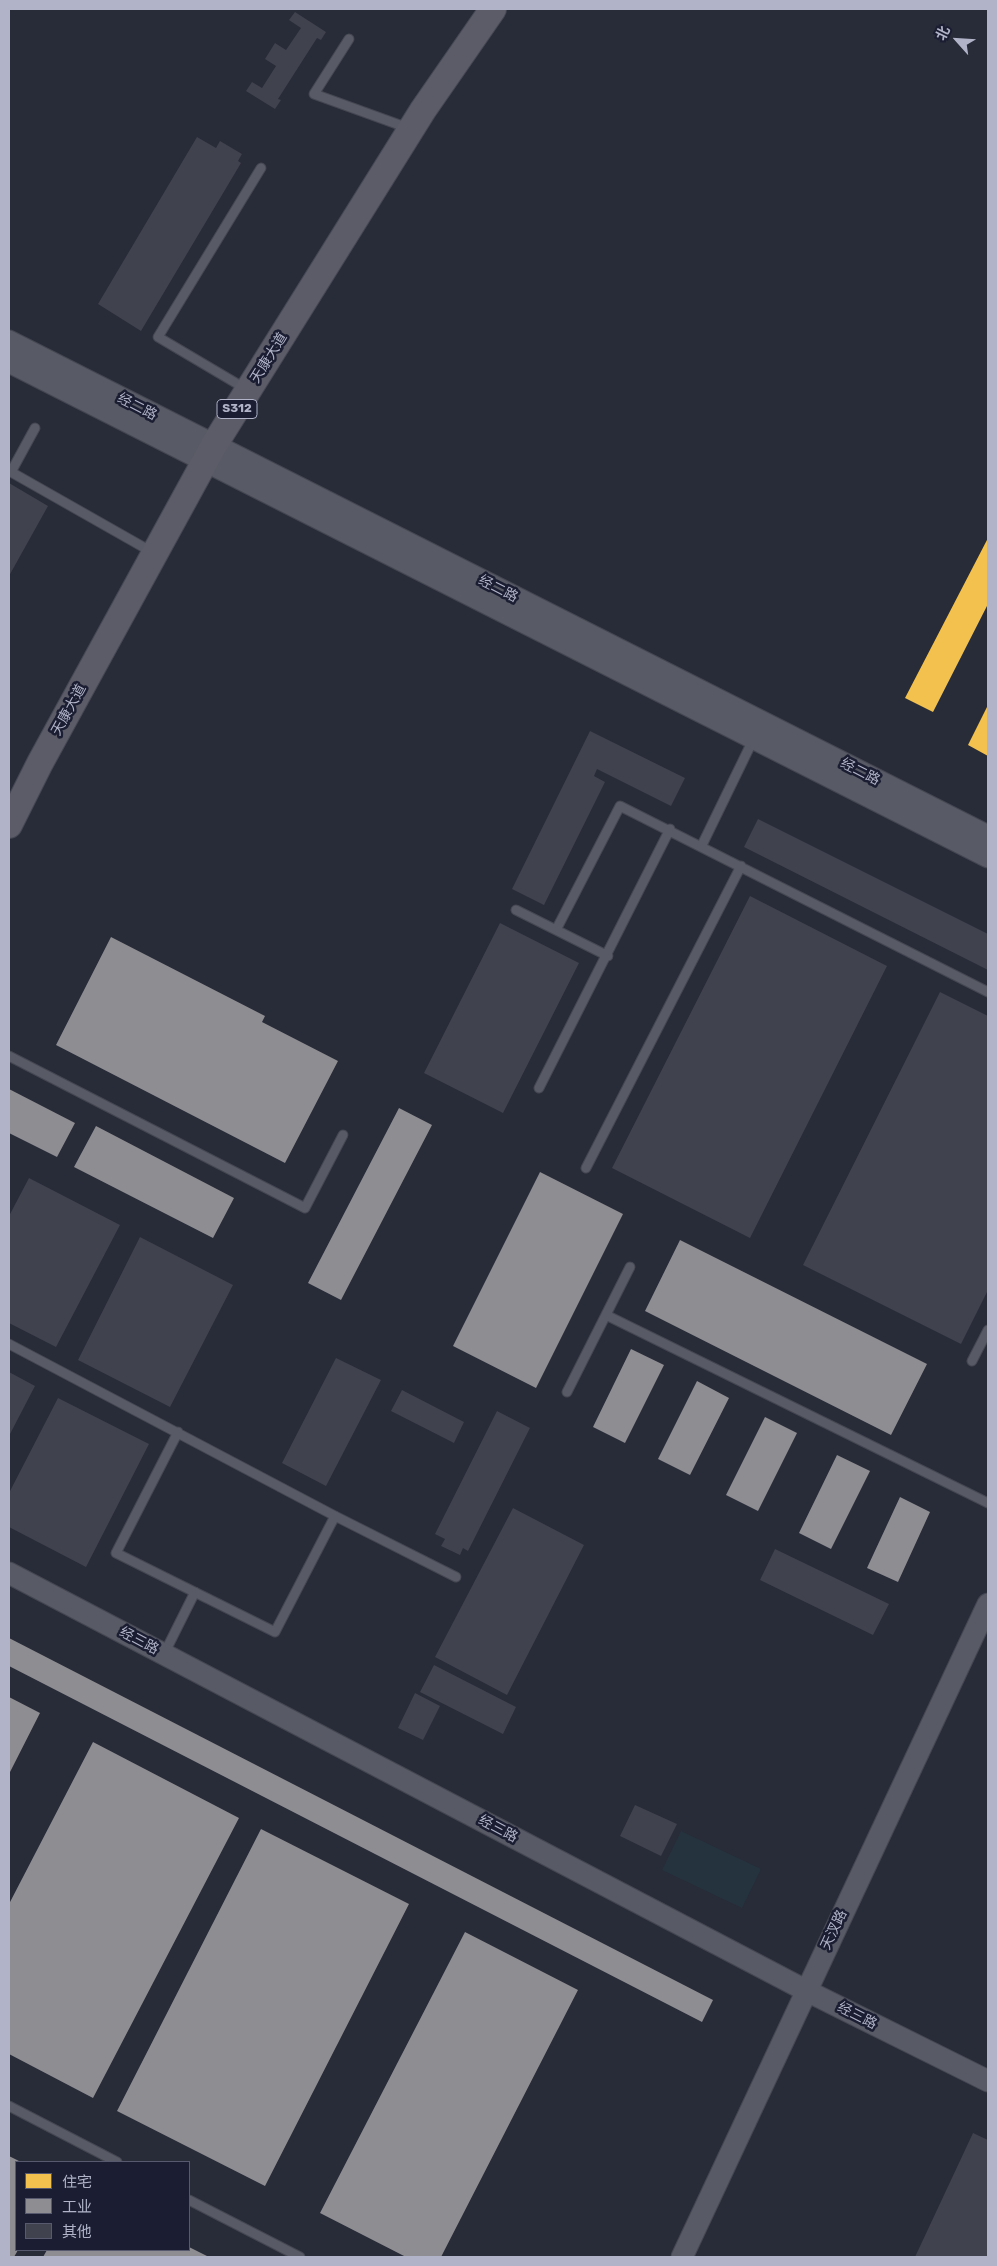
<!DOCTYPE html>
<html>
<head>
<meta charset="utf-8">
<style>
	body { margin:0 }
	#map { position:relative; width:997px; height:2266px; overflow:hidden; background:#282b38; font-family:Rubik,"Noto Sans SC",sans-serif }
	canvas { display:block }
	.frame { position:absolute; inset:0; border:10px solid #b1b4c9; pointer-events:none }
	.legend { position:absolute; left:15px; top:2161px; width:175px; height:90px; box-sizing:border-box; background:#1b1e32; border:1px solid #575a6e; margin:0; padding:6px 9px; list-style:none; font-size:15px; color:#b1b4c9 }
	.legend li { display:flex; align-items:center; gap:10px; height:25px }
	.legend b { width:25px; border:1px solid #575a6e }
	.north { position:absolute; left:932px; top:15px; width:50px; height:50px; -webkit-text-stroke:4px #1b1e32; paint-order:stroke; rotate:296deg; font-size:14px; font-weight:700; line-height:20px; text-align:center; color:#b1b4c9 }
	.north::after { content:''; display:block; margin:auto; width:18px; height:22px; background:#b1b4c9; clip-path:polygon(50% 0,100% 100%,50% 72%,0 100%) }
</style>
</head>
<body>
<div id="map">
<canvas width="997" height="2266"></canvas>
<div class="frame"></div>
<ul class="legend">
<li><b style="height:14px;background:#f2c14e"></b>住宅</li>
<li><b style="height:14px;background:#8d8d92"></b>工业</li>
<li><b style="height:14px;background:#40424e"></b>其他</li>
</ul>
<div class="north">北</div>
</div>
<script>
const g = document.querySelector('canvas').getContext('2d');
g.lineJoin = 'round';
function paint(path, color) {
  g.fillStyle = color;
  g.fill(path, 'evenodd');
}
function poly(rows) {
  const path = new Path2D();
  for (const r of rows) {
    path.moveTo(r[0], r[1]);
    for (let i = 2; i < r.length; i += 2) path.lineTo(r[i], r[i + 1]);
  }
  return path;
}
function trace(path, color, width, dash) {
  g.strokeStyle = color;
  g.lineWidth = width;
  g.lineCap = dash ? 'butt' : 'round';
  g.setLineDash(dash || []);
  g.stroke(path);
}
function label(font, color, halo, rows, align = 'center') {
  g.font = font + ' Rubik,"Noto Sans SC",sans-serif';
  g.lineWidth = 5;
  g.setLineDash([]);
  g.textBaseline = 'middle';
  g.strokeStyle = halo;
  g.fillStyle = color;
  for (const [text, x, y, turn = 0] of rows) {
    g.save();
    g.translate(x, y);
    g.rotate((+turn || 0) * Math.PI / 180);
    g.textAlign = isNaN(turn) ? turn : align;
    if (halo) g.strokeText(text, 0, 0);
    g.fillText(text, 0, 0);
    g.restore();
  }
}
paint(poly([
	[681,1831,761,1869,742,1908,662,1870]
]), '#25333e');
paint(poly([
	[988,538,988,604,933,712,905,698],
	[988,705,988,756,968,745]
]), '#f2c14e');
paint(poly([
	[111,937,265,1016,262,1022,338,1061,285,1163,56,1045],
	[9,1089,75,1123,57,1157,9,1133],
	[399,1108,432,1125,341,1300,308,1283],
	[96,1126,234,1198,213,1238,74,1167],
	[540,1172,623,1214,536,1388,453,1346],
	[680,1240,927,1364,891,1435,645,1311],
	[631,1349,664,1365,625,1443,593,1427],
	[697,1381,729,1398,690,1475,658,1459],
	[765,1417,797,1433,758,1511,726,1495],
	[837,1455,870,1471,831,1549,799,1533],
	[900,1497,930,1512,898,1582,867,1568],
	[9,1638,713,2000,702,2022,9,1666],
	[9,1697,40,1713,9,1774],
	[93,1742,239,1818,93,2098,9,2054,9,1904],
	[261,1829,409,1904,265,2186,117,2111],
	[465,1932,578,1990,441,2257,406,2257,320,2213],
	[9,2156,21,2162,16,2162,16,2250,18,2250,14,2257,9,2257],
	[189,2247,209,2257,43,2257,47,2250,189,2250]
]), '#8d8d92');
paint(poly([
	[295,12,326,32,321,40,317,38,278,99,281,100,275,109,246,91,252,82,262,88,276,66,265,59,275,43,286,50,301,28,289,20],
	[197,137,216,148,220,141,242,154,238,161,241,163,141,331,98,304],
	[9,483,48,506,9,576],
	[590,731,685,778,671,806,597,769,594,776,605,782,544,905,512,889],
	[758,819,988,934,988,970,744,847],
	[750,896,887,966,750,1238,612,1168],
	[500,923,579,963,503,1113,424,1073],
	[940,992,988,1016,988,1290,961,1344,803,1265],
	[29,1178,120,1225,56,1347,9,1323,9,1216],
	[140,1237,233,1285,170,1407,78,1360],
	[336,1358,381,1380,326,1486,282,1463],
	[9,1372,35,1386,9,1436],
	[402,1390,464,1422,454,1443,391,1411],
	[58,1398,149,1444,86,1567,9,1527,9,1493],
	[497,1411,530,1428,468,1551,463,1548,460,1555,441,1546,445,1539,435,1534],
	[513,1508,584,1545,507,1695,435,1657],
	[775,1549,889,1604,873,1635,760,1580],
	[434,1665,516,1707,503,1734,420,1692],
	[415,1693,440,1706,423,1740,398,1728],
	[635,1805,677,1824,661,1856,620,1836],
	[973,2133,988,2140,988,2257,915,2257]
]), '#40424e');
const service = poly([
	[349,39,314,94,408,128],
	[246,389,158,337,261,168],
	[35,428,11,472,152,552],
	[702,845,754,738],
	[516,910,608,956],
	[556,930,620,806,988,992],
	[9,1056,305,1208,343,1135],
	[539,1088,670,829],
	[586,1168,741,866],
	[606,1315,988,1503],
	[9,1344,335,1516,456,1577],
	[972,1361,988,1330],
	[567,1392,630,1267],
	[178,1432,116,1553,275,1632,335,1516],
	[164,1654,195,1592],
	[9,2106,117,2162],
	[189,2200,300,2257]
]);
const tertiary = poly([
	[9,341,988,836],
	[9,362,988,857],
	[9,1573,805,1990,988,2081],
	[682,2257,988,1604]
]);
const primary = poly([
	[9,825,40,763,214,445,423,110,493,9]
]);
trace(service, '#444751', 11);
trace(tertiary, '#444751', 23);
trace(primary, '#454854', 28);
trace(service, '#585a65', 9);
trace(tertiary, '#585a65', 21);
trace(primary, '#5b5c67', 26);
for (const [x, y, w] of [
	[237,409,40]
]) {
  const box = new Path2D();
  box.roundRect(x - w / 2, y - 9.5, w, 19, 4);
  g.fillStyle = '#1b1e32';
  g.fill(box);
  trace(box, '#b1b4c9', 1);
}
label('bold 12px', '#b1b4c9', null, [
	["S312",237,409]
]);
label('14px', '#b1b4c9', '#1b1e32', [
	["天康大道",269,358,-58],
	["经二路",137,407,27],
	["经二路",498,589,27],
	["天康大道",69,710,-61],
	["经二路",860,772,27],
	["经三路",139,1641,28],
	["经三路",498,1829,28],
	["天汊路",834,1930,-65],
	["经三路",857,2016,27]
]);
</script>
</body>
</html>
